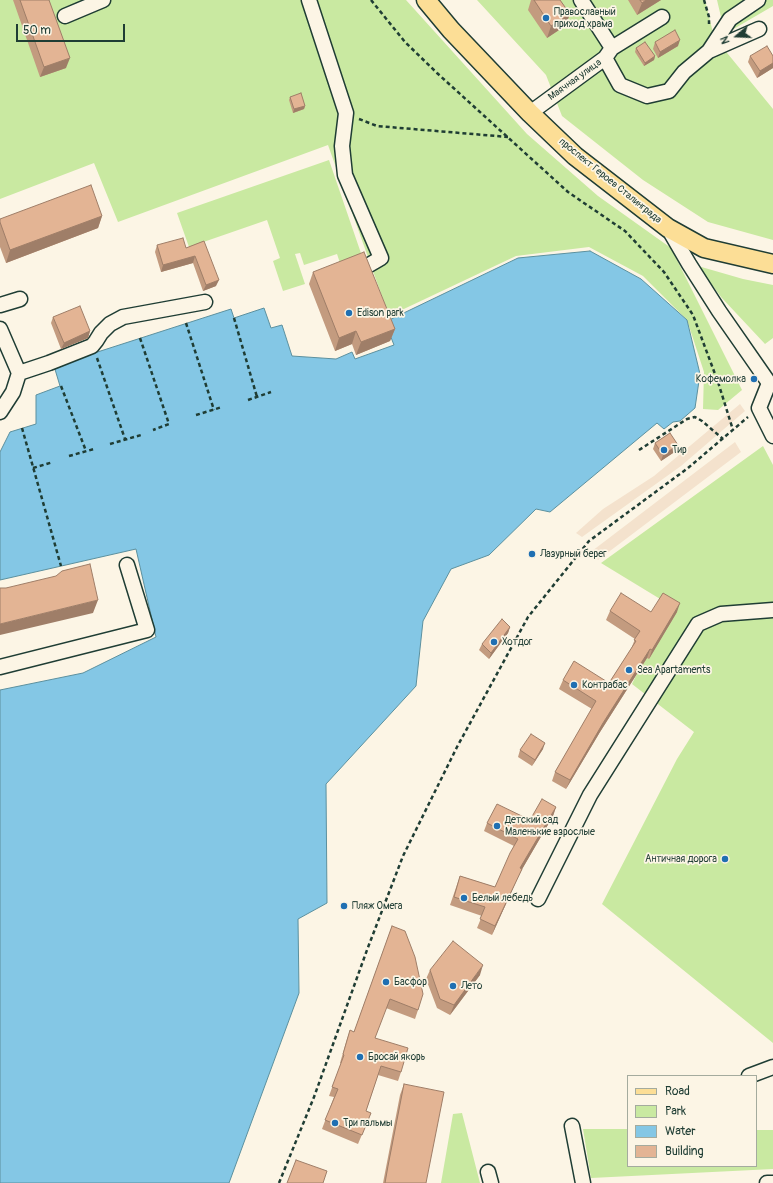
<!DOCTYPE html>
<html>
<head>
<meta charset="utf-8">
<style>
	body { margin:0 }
	#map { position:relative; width:773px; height:1183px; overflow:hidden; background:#fcf5e5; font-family:Pangolin,sans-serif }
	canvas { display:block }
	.legend { position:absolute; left:627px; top:1075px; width:130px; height:92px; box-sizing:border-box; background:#fcf5e5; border:1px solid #a4ab9e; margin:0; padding:5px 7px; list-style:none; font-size:12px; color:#1f3d34 }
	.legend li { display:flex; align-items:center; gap:8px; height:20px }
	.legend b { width:20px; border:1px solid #a4ab9e }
	.north { position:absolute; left:717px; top:16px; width:40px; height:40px; -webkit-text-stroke:3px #fcf5e5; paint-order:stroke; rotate:251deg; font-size:11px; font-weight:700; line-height:16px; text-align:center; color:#1f3d34 }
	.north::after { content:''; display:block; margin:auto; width:14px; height:18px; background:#1f3d34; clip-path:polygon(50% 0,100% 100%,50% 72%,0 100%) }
	.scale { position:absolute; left:16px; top:24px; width:109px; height:18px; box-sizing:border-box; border:2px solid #1f3d34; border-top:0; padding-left:5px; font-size:12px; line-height:14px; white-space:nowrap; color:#1f3d34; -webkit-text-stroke:3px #fcf5e5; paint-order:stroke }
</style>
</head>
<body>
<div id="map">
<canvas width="773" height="1183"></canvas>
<ul class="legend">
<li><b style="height:5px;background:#fcde96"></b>Road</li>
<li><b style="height:11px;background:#c9e9a1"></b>Park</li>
<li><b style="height:11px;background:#84c7e5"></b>Water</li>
<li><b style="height:11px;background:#e3b494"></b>Building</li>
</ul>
<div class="north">N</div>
<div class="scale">50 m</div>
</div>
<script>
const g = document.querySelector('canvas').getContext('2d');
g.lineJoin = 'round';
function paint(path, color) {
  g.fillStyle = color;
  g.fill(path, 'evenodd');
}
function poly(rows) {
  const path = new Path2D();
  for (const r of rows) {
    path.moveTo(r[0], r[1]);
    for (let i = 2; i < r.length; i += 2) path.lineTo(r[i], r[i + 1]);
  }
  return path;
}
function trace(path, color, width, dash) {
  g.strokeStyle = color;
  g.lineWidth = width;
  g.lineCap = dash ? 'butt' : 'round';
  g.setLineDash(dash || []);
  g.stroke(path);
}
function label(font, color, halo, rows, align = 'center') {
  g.font = font + ' Pangolin,sans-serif';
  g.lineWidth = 3.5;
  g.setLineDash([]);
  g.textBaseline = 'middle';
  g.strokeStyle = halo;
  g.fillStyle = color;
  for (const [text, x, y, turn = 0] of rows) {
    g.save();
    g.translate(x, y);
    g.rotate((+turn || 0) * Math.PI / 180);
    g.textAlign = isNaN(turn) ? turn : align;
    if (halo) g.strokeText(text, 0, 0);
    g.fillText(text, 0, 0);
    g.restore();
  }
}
paint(poly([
	[740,404,745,411,681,466,582,537,576,533,603,509,654,476],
	[735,442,741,452,598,560,592,551]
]), '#f4e2cd');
paint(poly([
	[0,0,406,0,527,134,598,196,671,248,742,390,718,410,703,409,704,372,687,320,643,276,589,247,516,256,389,316,328,145,118,222,94,163,0,199],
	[477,0,705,0,714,37,773,109,773,240,708,222,643,180,562,116,546,75],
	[717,0,773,0,773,6,725,34],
	[329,160,364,262,342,269,337,254,304,265,300,253,295,254,305,284,283,291,273,261,280,258,267,220,189,247,177,213],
	[698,266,743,279,773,285,773,338,765,344,721,297],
	[763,446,773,465,773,1043,602,904,677,759,694,732,632,684,670,605,601,563],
	[462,1113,480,1183,441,1183,453,1114],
	[583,1129,628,1129,628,1166,756,1166,756,1130,773,1130,773,1169,591,1178]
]), '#c9e9a1');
const water = poly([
	[590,251,641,279,687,320,700,374,695,408,680,421,673,422,664,429,657,423,550,512,536,509,489,555,451,569,423,621,416,686,326,784,327,903,298,919,299,993,229,1183,0,1183,0,690,83,673,156,637,136,549,0,580,0,452,10,432,36,424,36,395,60,386,54,366,231,309,234,318,264,308,271,328,282,325,292,356,336,359,352,352,355,359,394,345,385,322,518,258,590,251]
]);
paint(water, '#84c7e5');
trace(water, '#5c909e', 1);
const minor = poly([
	[309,0,346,113,342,146,345,175,381,258,369,265],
	[581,0,612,48],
	[65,16,103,0],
	[709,51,759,29],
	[605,58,620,85,647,96,669,91,684,72,709,51,730,19,758,0],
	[530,113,605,58,612,48,662,17],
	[668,228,689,264,719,311,769,383,759,408,773,436],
	[0,305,20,299],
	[0,329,19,373,13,392,0,412],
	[19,373,49,363,92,346,96,341,101,333,110,324,123,317,205,302],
	[0,667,147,630,127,565],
	[538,899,590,795,698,624,721,614,773,610],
	[749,1076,773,1067],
	[572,1126,583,1183],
	[488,1172,491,1183],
	[767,1183,773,1183]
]);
const major = poly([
	[426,0,451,30,530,113,575,156,668,228,704,248,773,264]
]);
trace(minor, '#1f3d34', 17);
trace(major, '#1f3d34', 21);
trace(poly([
	[371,0,405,42,437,73,568,192,625,231,664,272,693,315,718,382,733,430],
	[704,0,709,17,709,24],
	[359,119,377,126,508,137],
	[234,318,257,397],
	[186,323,214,410],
	[140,338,169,424,153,430],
	[97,358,125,439],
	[61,386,86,451],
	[248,400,271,392],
	[196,415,222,407],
	[22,428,61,566],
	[110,444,141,435],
	[639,450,687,419,695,417,702,421,723,439],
	[69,456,94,449],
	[33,468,53,462],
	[279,1183,314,1097,367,950,403,856,457,747,528,617,589,541,688,468,748,417]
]), '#1f3d34', 2.5, [4, 3]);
trace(minor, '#fcf5e5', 14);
trace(major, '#fcde96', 18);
paint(poly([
	[13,0,49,0,66,68,40,77],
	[531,0,560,0,570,14,565,26,547,38,528,10],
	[628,0,661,0,637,15],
	[655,42,678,46,658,58,653,49],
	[636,48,655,56,654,60,644,66,635,52],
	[750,56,773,56,773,68,757,78,748,62],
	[290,97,305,106,304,109,293,113,289,100],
	[102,216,98,228,6,263,0,247,0,219],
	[204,241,216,286,203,291,193,263,161,272,155,252,157,245,186,248],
	[313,272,395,329,390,341,356,355,352,344,335,351,309,284],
	[53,317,90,331,88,338,61,349,51,323],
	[655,443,676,451,661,461,653,449],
	[610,611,651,612,677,612,649,659,647,658,600,732,566,789,552,781,555,772,592,709,559,689,563,680,609,683,631,649,635,639,606,620],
	[510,627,508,633,489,659,479,650,482,644],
	[543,749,532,766,518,757,520,750],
	[556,807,553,816,521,871,518,877,492,935,477,928,482,916,450,905,460,876,495,887,514,846,484,831,487,823,530,820],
	[392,926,418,1010,415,1019,386,1008,375,1038,401,1072,398,1081,378,1075,366,1111,371,1113,358,1144,322,1129,334,1097,329,1096,341,1063,340,1063,347,1039,350,1030,354,1032],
	[430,970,480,975,450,1015,437,1008,426,979],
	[404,1084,427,1172,426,1183,383,1183,400,1095]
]), '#c39b7f');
paint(poly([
	[646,0,661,0,637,15,642,3],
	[570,14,565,26,547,38,551,26],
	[680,40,678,46,658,58,660,52],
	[655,56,654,60,644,66,645,63],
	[70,58,66,68,40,77,44,67],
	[773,63,773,68,757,78,760,71],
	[305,106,304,109,293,113,294,109],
	[102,216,98,228,6,263,10,250],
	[195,256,193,263,161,272,163,265],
	[219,280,216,286,203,291,206,285],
	[395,329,390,341,356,355,361,342],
	[90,331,88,338,61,349,64,343],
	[356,331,352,344,335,351,339,338],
	[678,445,676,451,661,461,663,455],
	[98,600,93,613,0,635,0,624],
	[680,603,677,612,649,659,652,650],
	[510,627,508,633,489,659,491,653],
	[650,649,647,658,600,732,566,789,570,780,603,723],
	[545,743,543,749,532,766,535,760],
	[556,807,553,816,521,871,518,877,492,935,495,926,520,868],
	[483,965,480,975,450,1015,454,1005]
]), '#9f7e68');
const building = poly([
	[20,0,49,0,70,58,44,67,20,0],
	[534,0,560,0,570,14,551,26,534,0],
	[640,0,646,0,642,3,640,0],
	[675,30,680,40,660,52,655,42,675,30],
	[645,42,655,56,645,63,636,48,645,42],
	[767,46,773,56,773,63,760,71,750,56,767,46],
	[301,93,305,106,294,109,290,97,301,93],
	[91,185,102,216,10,250,0,222,0,219,91,185],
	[183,238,186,248,204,241,219,280,206,285,195,256,163,265,157,245,183,238],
	[364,252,395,329,361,342,356,331,339,338,313,272,364,252],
	[80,306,90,331,64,343,53,317,80,306],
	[670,433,678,445,663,455,655,443,670,433],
	[90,564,98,600,0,624,0,588,6,588,56,576,62,571,90,564],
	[621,593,651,612,663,593,680,603,652,650,650,649,603,723,570,780,555,772,596,701,563,680,574,661,609,683,636,641,634,640,640,631,610,611,621,593],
	[502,619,510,627,491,653,482,644,502,619],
	[531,734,545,743,535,760,520,750,531,734],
	[542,799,556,807,520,868,522,869,495,926,480,919,485,907,454,897,460,876,495,887,510,853,518,839,487,823,497,804,530,820,542,799],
	[392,926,405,931,415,957,423,994,418,1010,390,999,375,1038,408,1048,401,1072,381,1066,366,1111,371,1113,362,1135,325,1120,338,1089,332,1087,344,1055,343,1054,350,1030,354,1032,392,926],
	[453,941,483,965,454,1005,440,999,430,970,453,941],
	[404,1084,444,1092,426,1183,385,1183,388,1166,404,1084],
	[296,1160,327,1171,323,1183,287,1183,296,1160]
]);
paint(building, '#e3b494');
trace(building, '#9f7e68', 1);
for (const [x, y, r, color] of [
	[546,18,4,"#1f6fb2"],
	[349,313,4,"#1f6fb2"],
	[754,379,4,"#1f6fb2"],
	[664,450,4,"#1f6fb2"],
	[532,554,4,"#1f6fb2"],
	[494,642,4,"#1f6fb2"],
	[629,670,4,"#1f6fb2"],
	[574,685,4,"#1f6fb2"],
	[497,826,4,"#1f6fb2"],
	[725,859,4,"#1f6fb2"],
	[464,898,4,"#1f6fb2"],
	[344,906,4,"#1f6fb2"],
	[386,982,4,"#1f6fb2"],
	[453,986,4,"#1f6fb2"],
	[360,1057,4,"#1f6fb2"],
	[335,1123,4,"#1f6fb2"]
]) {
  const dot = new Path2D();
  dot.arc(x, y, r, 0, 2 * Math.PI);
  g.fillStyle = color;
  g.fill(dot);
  trace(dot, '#fcf5e5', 1.5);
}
label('10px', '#1f3d34', '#fcf5e5', [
	["Православный",554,12],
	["приход храма",554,24],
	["Edison park",357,313],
	["Кофемолка",746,379,"right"],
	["Тир",672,450],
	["Лазурный берег",540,554],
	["Хотдог",502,642],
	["Sea Apartaments",637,670],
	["Контрабас",582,685],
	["Детский сад",505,820],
	["Маленькие взрослые",505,832],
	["Античная дорога",717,859,"right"],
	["Белый лебедь",472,898],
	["Пляж Омега",352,906],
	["Басфор",394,982],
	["Лето",461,986],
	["Бросай якорь",368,1057],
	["Три пальмы",343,1123]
], 'left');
label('10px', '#1f3d34', '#fcf5e5', [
	["Маячная улица",575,80,-36],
	["проспект Героев Сталинграда",610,181,39]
]);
</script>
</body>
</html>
